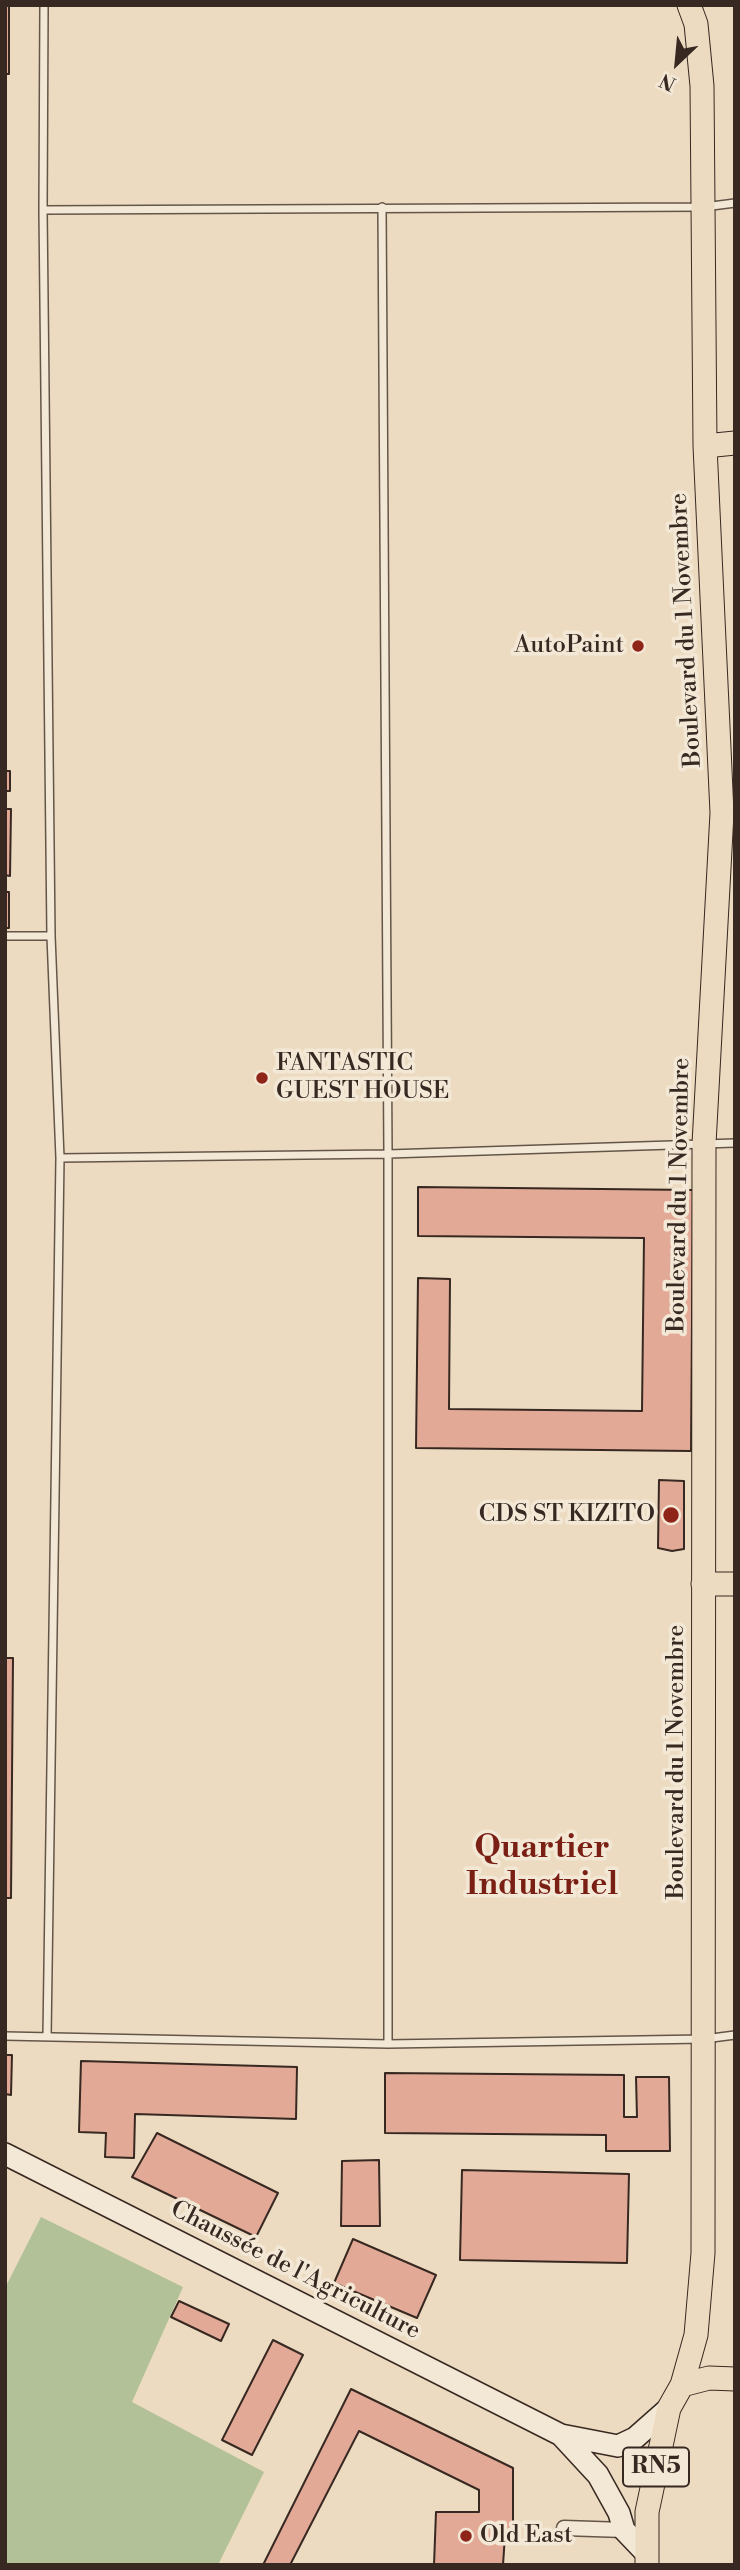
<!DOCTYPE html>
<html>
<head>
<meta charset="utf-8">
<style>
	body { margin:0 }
	#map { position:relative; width:740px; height:2570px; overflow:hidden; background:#ecdbc0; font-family:"Libre Bodoni",serif }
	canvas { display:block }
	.frame { position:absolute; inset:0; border:7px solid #372821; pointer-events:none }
	.north { position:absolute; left:642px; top:28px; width:70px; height:70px; -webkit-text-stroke:5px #f3e8d6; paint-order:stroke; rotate:206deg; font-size:19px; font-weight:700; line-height:28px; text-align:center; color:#372821 }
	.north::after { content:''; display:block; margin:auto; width:24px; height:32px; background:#372821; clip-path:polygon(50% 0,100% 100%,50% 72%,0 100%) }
</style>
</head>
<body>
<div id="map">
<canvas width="740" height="2570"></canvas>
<div class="frame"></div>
<div class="north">N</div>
</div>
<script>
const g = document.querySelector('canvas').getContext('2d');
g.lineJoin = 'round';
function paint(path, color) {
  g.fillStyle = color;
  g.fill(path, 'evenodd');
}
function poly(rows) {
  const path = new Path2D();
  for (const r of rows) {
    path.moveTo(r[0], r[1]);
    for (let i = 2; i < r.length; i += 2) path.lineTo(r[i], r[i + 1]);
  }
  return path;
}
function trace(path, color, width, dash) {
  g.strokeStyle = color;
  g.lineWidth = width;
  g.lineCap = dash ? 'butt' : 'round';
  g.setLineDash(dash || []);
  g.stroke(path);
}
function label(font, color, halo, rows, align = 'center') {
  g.font = font + ' "Libre Bodoni",serif';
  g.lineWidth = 7;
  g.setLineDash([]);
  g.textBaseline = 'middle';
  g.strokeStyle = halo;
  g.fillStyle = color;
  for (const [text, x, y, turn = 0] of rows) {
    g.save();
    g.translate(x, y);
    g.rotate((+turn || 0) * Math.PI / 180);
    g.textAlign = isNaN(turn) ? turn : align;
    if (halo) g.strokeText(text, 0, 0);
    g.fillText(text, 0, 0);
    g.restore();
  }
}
paint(poly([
	[41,2217,183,2287,132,2402,264,2472,218,2565,5,2565,5,2288]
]), '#b2c197');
const building = poly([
	[5,5,9,5,9,74,5,74,5,5],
	[5,771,10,771,10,791,5,791,5,771],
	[5,809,11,809,10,876,5,875,5,809],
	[5,892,9,892,9,928,5,928,5,892],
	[418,1187,693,1190,691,1451,416,1448,418,1278,450,1279,449,1409,642,1411,644,1238,418,1236,418,1187],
	[659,1480,684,1481,684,1549,672,1551,658,1548,659,1480],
	[5,1658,13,1658,11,1898,5,1898,5,1658],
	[5,2055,12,2055,11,2095,5,2094,5,2055],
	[81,2061,297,2067,296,2119,135,2114,134,2158,105,2157,106,2133,79,2132,81,2061],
	[385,2073,624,2075,624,2117,637,2117,636,2077,669,2077,670,2151,606,2151,606,2135,385,2133,385,2073],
	[157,2133,278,2193,256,2237,132,2177,157,2133],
	[379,2160,380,2226,341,2226,342,2161,379,2160],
	[462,2170,629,2174,627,2263,460,2260,462,2170],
	[353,2239,436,2275,417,2318,334,2283,353,2239],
	[179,2301,229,2324,221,2341,171,2317,179,2301],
	[273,2340,303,2355,252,2455,222,2440,273,2340],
	[351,2389,513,2468,513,2536,505,2535,503,2565,434,2565,436,2512,479,2512,479,2490,359,2431,290,2565,263,2565,351,2389]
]);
paint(building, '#e2aa96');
trace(building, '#372821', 2);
const lane = poly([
	[44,5,43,210,51,936,60,1158,47,2036],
	[382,207,388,1154,388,2044],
	[43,210,704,207,735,203],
	[5,936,51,936],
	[60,1158,388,1154,735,1143],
	[5,2036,388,2044,704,2039,735,2035]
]);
const street = poly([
	[564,2528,624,2530]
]);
const secondary = poly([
	[5,2154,561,2435,618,2446,635,2438,669,2408],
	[561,2435,598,2475,619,2513,624,2530,646,2553]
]);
const primary = poly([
	[705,446,735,443],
	[703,1584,735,1584],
	[682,2385,709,2378,735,2379],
	[647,2565,647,2512,669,2408,682,2385,696,2335,703,2253,704,1144,722,813,705,446,702,86,696,24,689,5]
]);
trace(lane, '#645549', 10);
trace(street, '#645549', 17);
trace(secondary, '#372821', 24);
trace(primary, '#372821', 25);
trace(lane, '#f3e8d6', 7);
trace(street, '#f3e8d6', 14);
trace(secondary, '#f3e8d6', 21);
trace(primary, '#ecdbc0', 23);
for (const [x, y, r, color] of [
	[638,646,7,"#8f2418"],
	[262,1078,7,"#8f2418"],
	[671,1515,9,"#8f2418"],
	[466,2536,7,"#8f2418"]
]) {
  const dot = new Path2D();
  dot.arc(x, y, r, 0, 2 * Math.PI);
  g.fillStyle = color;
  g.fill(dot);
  trace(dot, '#f3e8d6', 2.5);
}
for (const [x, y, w] of [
	[656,2467,66]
]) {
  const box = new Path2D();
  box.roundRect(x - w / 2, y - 19.5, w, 39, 5);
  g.fillStyle = '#f3e8d6';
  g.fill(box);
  trace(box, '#372821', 2);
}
label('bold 23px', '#372821', null, [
	["RN5",656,2467]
]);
label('24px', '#372821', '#f3e8d6', [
	["Boulevard du 1 Novembre",687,630,-93],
	["Boulevard du 1 Novembre",680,1195,-89],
	["Boulevard du 1 Novembre",677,1762,-90],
	["Chaussée de l'Agriculture",295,2271,27]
]);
label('24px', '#372821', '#f3e8d6', [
	["AutoPaint",624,646],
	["FANTASTIC",276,1064,"left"],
	["GUEST HOUSE",276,1092,"left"],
	["CDS ST KIZITO",655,1515],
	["Old East",480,2536,"left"]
], 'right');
label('bold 32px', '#7a1f14', '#f3e8d6', [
	["Quartier",542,1849],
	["Industriel",542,1886]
]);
</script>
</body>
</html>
